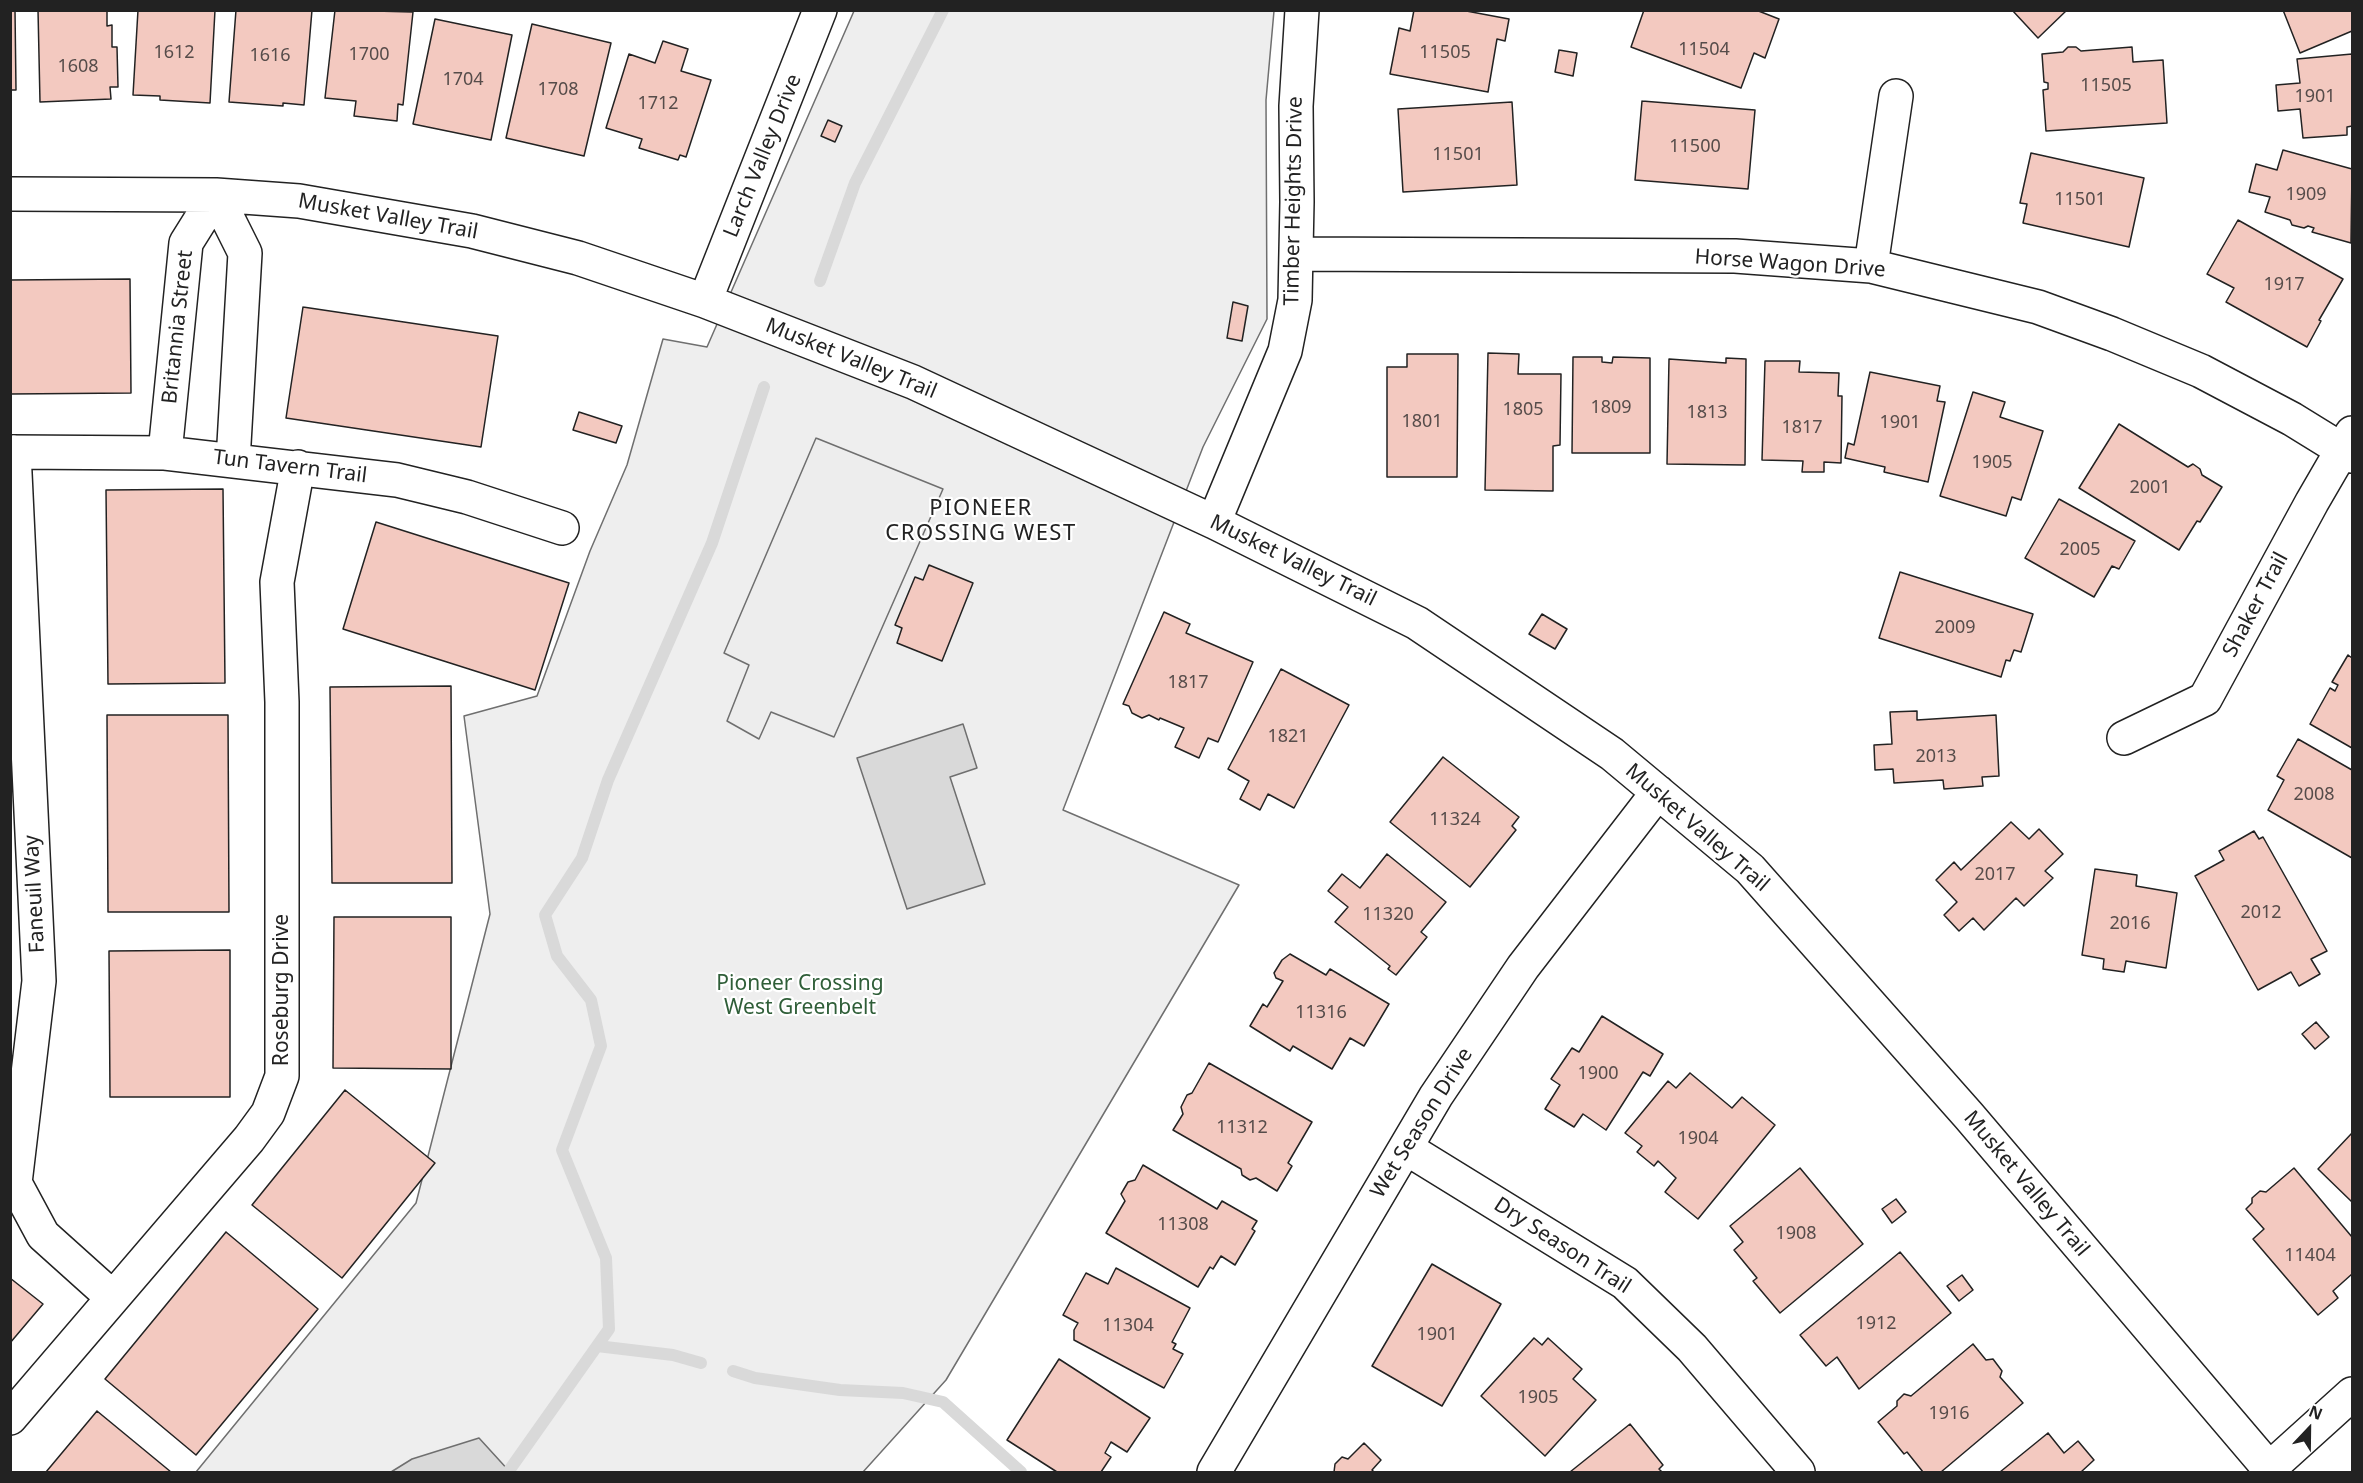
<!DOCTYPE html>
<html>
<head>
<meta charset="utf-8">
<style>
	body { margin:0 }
	#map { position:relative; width:2363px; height:1483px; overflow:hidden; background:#fff; font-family:"Noto Sans",sans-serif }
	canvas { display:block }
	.frame { position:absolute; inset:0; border:12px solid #222; pointer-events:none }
	.north { position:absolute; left:2279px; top:1399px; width:60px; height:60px; -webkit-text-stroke:4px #fff; paint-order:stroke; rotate:22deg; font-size:16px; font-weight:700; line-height:24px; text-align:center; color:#222 }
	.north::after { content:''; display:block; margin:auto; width:21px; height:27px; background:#222; clip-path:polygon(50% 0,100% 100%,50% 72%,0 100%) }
</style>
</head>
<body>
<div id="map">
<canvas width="2363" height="1483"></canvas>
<div class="frame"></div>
<div class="north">N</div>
</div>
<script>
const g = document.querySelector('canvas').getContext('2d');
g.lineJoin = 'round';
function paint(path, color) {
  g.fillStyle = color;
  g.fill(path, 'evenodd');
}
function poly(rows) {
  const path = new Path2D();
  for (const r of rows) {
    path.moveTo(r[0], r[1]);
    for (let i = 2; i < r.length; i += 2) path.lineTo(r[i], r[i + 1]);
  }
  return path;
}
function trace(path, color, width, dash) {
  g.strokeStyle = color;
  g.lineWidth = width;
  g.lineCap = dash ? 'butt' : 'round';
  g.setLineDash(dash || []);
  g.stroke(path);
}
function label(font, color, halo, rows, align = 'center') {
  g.font = font + ' "Noto Sans",sans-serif';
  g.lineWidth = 4.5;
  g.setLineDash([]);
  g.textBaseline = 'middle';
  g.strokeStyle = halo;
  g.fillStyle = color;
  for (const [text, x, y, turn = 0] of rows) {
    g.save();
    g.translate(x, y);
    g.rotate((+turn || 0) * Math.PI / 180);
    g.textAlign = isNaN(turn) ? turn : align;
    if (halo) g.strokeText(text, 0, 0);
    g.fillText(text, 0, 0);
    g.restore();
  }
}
const green = poly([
	[854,11,1274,11,1266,100,1267,319,1203,447,1063,810,1239,885,946,1380,863,1472,196,1472,416,1203,490,914,464,716,537,696,590,551,627,465,663,339,707,347,854,11]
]);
paint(green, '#eee');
trace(green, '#6f6f6f', 1.5);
const parking = poly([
	[816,438,943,489,834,737,771,712,759,739,727,721,749,665,724,653,816,438]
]);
paint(parking, '#ededed');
trace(parking, '#6f6f6f', 1.5);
const water = poly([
	[963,724,977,768,950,777,985,884,907,909,857,758,963,724],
	[479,1438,510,1472,391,1472,412,1459,479,1438]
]);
paint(water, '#d9d9d9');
trace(water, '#6f6f6f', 1.5);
trace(poly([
	[820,281,855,183,943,10],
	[597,1346,673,1355,701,1363],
	[733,1371,755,1378,840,1390,903,1393,943,1402,1021,1472],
	[508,1472,609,1329,606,1258,562,1150,601,1046,591,1000,557,956,545,915,582,858,608,780,712,543,764,387]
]), '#d9d9d9', 12);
const building = poly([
	[10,10,15,10,16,90,10,90,10,10],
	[38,10,107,10,107,26,112,25,112,47,117,47,118,87,110,87,111,99,40,102,38,10],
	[138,10,215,10,210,103,160,100,160,96,133,95,138,10],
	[236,10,312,10,304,105,283,103,283,106,229,102,236,10],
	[335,10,413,12,403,105,398,104,397,121,354,116,356,101,325,98,335,10],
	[1414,10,1461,10,1509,19,1505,41,1497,39,1488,92,1390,74,1399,28,1410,31,1414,10],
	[1644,10,1756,10,1779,19,1765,58,1754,53,1741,88,1631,47,1644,10],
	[2012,10,2067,10,2038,38,2012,10],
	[2283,10,2352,10,2352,31,2300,53,2283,10],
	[435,19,512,35,491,140,413,124,435,19],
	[532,24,611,43,584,156,506,138,532,24],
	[663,41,688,49,681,71,711,80,686,157,680,155,678,160,639,148,642,139,606,128,629,54,655,63,663,41],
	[2068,47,2076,47,2081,51,2132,47,2133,62,2163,60,2167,123,2046,131,2043,90,2048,89,2048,83,2044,82,2042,54,2063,52,2068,47],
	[1559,50,1577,53,1573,76,1555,72,1559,50],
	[2352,54,2352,126,2347,127,2347,135,2303,138,2300,109,2278,111,2276,85,2300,83,2297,59,2352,54],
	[1642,101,1755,110,1748,189,1635,180,1642,101],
	[1512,102,1517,185,1403,192,1398,109,1512,102],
	[828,120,842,126,835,142,821,136,828,120],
	[2283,150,2352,169,2351,243,2312,232,2314,228,2308,226,2304,228,2292,225,2290,220,2265,212,2270,197,2249,192,2256,164,2277,170,2283,150],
	[2031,153,2144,178,2129,247,2023,223,2027,204,2020,203,2031,153],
	[2238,220,2343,279,2319,320,2321,321,2307,347,2226,302,2234,288,2207,274,2238,220],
	[130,279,131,393,10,394,10,280,130,279],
	[1233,302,1248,306,1242,341,1227,338,1233,302],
	[303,307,498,336,481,447,286,418,303,307],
	[1488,353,1519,354,1518,374,1561,374,1560,445,1553,446,1553,491,1485,490,1488,353],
	[1407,354,1458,354,1457,477,1387,477,1387,367,1407,367,1407,354],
	[1573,357,1602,357,1602,362,1612,363,1613,357,1650,358,1650,453,1572,453,1573,357],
	[1726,358,1746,359,1745,465,1667,464,1669,359,1726,363,1726,358],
	[1765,361,1800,361,1799,372,1839,373,1838,396,1842,396,1841,463,1824,462,1824,472,1802,472,1803,461,1762,460,1765,361],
	[1870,372,1940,386,1937,401,1945,402,1928,482,1884,472,1885,467,1845,458,1848,443,1854,445,1870,372],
	[1973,392,2005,402,2000,417,2043,431,2021,500,2012,497,2006,516,1940,496,1973,392],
	[579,412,622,426,616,443,573,430,579,412],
	[2119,424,2188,467,2193,464,2200,469,2202,475,2222,487,2200,522,2197,521,2179,550,2079,488,2119,424],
	[223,489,225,683,108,684,106,490,223,489],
	[2059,499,2135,541,2119,569,2112,566,2094,597,2025,558,2059,499],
	[376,522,569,583,535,690,343,629,376,522],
	[929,565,973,583,942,661,897,643,902,628,895,625,915,577,923,580,929,565],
	[1900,572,2033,614,2021,652,2014,650,2010,661,2006,660,2001,677,1879,638,1900,572],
	[1164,612,1190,624,1186,633,1253,662,1218,742,1208,738,1199,758,1175,747,1184,728,1160,718,1159,720,1149,715,1142,718,1132,713,1129,706,1123,704,1164,612],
	[1542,614,1567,629,1555,649,1529,634,1542,614],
	[2348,655,2352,658,2352,748,2310,724,2330,688,2335,691,2338,685,2332,682,2348,655],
	[1281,669,1349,705,1294,808,1268,794,1260,810,1240,799,1249,781,1228,769,1281,669],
	[451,686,452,883,332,883,330,687,451,686],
	[1917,711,1917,720,1996,715,1999,776,1982,777,1983,786,1944,789,1943,780,1894,783,1893,769,1875,770,1874,745,1892,744,1890,712,1917,711],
	[107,715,228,715,229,912,108,912,107,715],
	[2298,739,2352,770,2352,858,2268,810,2284,780,2277,776,2298,739],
	[1443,757,1519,817,1512,826,1516,830,1470,887,1390,822,1443,757],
	[2011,822,2029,839,2039,829,2063,854,2045,871,2053,878,2024,906,2016,898,1984,930,1973,918,1959,931,1944,915,1957,902,1936,880,1954,862,1961,870,2011,822],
	[2254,831,2259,839,2263,837,2327,951,2311,959,2320,974,2299,986,2291,972,2258,990,2195,876,2224,860,2219,851,2254,831],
	[1387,854,1446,902,1421,932,1427,937,1396,975,1388,969,1390,966,1335,922,1348,907,1328,891,1342,874,1360,888,1387,854],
	[2095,869,2137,875,2136,886,2177,893,2166,968,2126,961,2124,972,2103,969,2104,959,2082,955,2095,869],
	[334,917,451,917,451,1069,333,1068,334,917],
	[230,950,230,1097,110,1097,109,951,230,950],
	[1290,954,1326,975,1330,969,1389,1004,1364,1046,1350,1038,1332,1069,1293,1046,1290,1051,1250,1026,1263,1004,1267,1007,1283,981,1276,978,1274,973,1282,960,1290,954],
	[1602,1016,1663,1054,1650,1076,1643,1072,1606,1130,1583,1114,1574,1127,1545,1109,1560,1085,1551,1079,1572,1048,1579,1052,1602,1016],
	[2316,1022,2329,1037,2315,1049,2302,1034,2316,1022],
	[1209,1063,1312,1122,1288,1163,1292,1166,1277,1191,1256,1178,1250,1180,1242,1175,1241,1169,1173,1130,1183,1114,1181,1107,1187,1095,1192,1093,1209,1063],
	[1690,1073,1732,1108,1742,1097,1775,1125,1698,1219,1665,1192,1676,1178,1658,1161,1654,1166,1637,1152,1642,1146,1625,1133,1668,1081,1676,1088,1690,1073],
	[345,1090,435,1163,342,1278,252,1205,345,1090],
	[2352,1133,2352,1202,2318,1169,2352,1133],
	[1143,1165,1217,1209,1222,1201,1257,1221,1252,1229,1255,1231,1235,1265,1221,1256,1213,1269,1210,1267,1198,1287,1106,1233,1125,1201,1121,1194,1128,1182,1135,1180,1143,1165],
	[1800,1168,1863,1244,1780,1313,1753,1281,1757,1278,1734,1250,1743,1242,1730,1226,1800,1168],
	[2294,1168,2352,1237,2352,1274,2333,1291,2338,1298,2318,1315,2253,1239,2264,1229,2246,1209,2252,1203,2252,1198,2260,1191,2266,1192,2294,1168],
	[1896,1199,1906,1212,1892,1223,1882,1209,1896,1199],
	[226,1232,318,1309,196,1455,105,1379,226,1232],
	[1900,1252,1951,1313,1859,1389,1837,1357,1826,1366,1800,1335,1900,1252],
	[1432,1264,1501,1304,1442,1406,1372,1366,1432,1264],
	[1116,1268,1190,1308,1172,1342,1176,1344,1173,1349,1183,1354,1164,1388,1074,1340,1074,1330,1078,1323,1063,1315,1086,1273,1108,1284,1116,1268],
	[1962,1275,1973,1290,1959,1301,1947,1286,1962,1275],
	[10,1278,43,1304,10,1343,10,1278],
	[1534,1338,1542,1345,1548,1338,1582,1369,1573,1379,1596,1400,1545,1456,1481,1396,1534,1338],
	[1973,1344,1986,1360,1993,1359,2002,1371,2000,1377,2023,1403,1941,1472,1923,1472,1907,1452,1904,1454,1878,1422,1897,1406,1897,1401,1904,1394,1911,1396,1973,1344],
	[1059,1359,1150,1418,1127,1452,1111,1442,1105,1453,1111,1457,1101,1472,1057,1472,1007,1440,1059,1359],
	[97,1411,171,1472,46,1472,97,1411],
	[1630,1424,1663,1465,1659,1469,1662,1472,1570,1472,1630,1424],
	[2048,1433,2064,1453,2078,1441,2094,1460,2081,1472,2000,1472,2048,1433],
	[1364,1443,1381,1460,1372,1470,1374,1472,1334,1472,1335,1464,1342,1457,1348,1459,1364,1443]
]);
paint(building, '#f3c9c0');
trace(building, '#222', 1.5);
const minor = poly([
	[10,194,216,195,299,201,472,231,578,258,705,301,913,382,1214,522,1417,623,1612,754,1750,869,1969,1116,2272,1472],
	[216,195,245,253,233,461],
	[1297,254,1735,256,1871,266,2038,307,2112,334,2201,371,2292,419,2352,456],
	[1871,266,1896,96],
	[705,301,820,10],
	[10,452,165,453,397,480,467,497,562,528],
	[14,452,39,981,15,1183,43,1235,112,1297],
	[165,453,186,243,216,195],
	[1214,522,1285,351,1295,300,1297,202,1296,106,1302,10],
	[2124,738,2205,699,2312,502,2352,433],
	[1406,1148,1625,1283,1692,1348,1798,1472],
	[10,1418,249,1139,268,1113,282,1076,282,702,277,582,298,467],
	[2269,1469,2352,1394],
	[1214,1472,1436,1096,1523,967,1658,792]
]);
trace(minor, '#222', 36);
trace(minor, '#fff', 33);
label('18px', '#564c4a', null, [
	["11504",1704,50],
	["1612",174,53],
	["11505",1445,53],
	["1700",369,55],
	["1616",270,56],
	["1608",78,67],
	["1704",463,80],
	["11505",2106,86],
	["1708",558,90],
	["1901",2315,97],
	["1712",658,104],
	["11500",1695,147],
	["11501",1458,155],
	["1909",2306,195],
	["11501",2080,200],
	["1917",2284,285],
	["1809",1611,408],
	["1805",1523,410],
	["1813",1707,413],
	["1801",1422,422],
	["1901",1900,423],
	["1817",1802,428],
	["1905",1992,463],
	["2001",2150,488],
	["2005",2080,550],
	["2009",1955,628],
	["1817",1188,683],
	["1821",1288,737],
	["2013",1936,757],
	["2008",2314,795],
	["11324",1455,820],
	["2017",1995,875],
	["2012",2261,913],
	["11320",1388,915],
	["2016",2130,924],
	["11316",1321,1013],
	["1900",1598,1074],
	["11312",1242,1128],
	["1904",1698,1139],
	["11308",1183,1225],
	["1908",1796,1234],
	["11404",2310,1256],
	["1912",1876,1324],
	["11304",1128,1326],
	["1901",1437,1335],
	["1905",1538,1398],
	["1916",1949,1414]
]);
label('21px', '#222', '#fff', [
	["Larch Valley Drive",763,156,-68],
	["Timber Heights Drive",1294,201,-89],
	["Musket Valley Trail",388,217,10],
	["Horse Wagon Drive",1790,264,4],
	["Britannia Street",178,327,-84],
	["Musket Valley Trail",851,359,22],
	["Tun Tavern Trail",290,467,7],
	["Musket Valley Trail",1293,561,26],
	["Shaker Trail",2256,605,-62],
	["Musket Valley Trail",1697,828,41],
	["Faneuil Way",35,894,-93],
	["Roseburg Drive",282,990,-90],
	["Wet Season Drive",1422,1123,-58],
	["Musket Valley Trail",2026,1184,50],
	["Dry Season Trail",1562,1246,33]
]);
label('21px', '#2f5e38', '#fff', [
	["Pioneer Crossing",800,984],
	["West Greenbelt",800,1008]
]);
g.letterSpacing = '1.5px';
label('22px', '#222', '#fff', [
	["PIONEER",981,509],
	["CROSSING WEST",981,534]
]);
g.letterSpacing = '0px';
</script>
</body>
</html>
